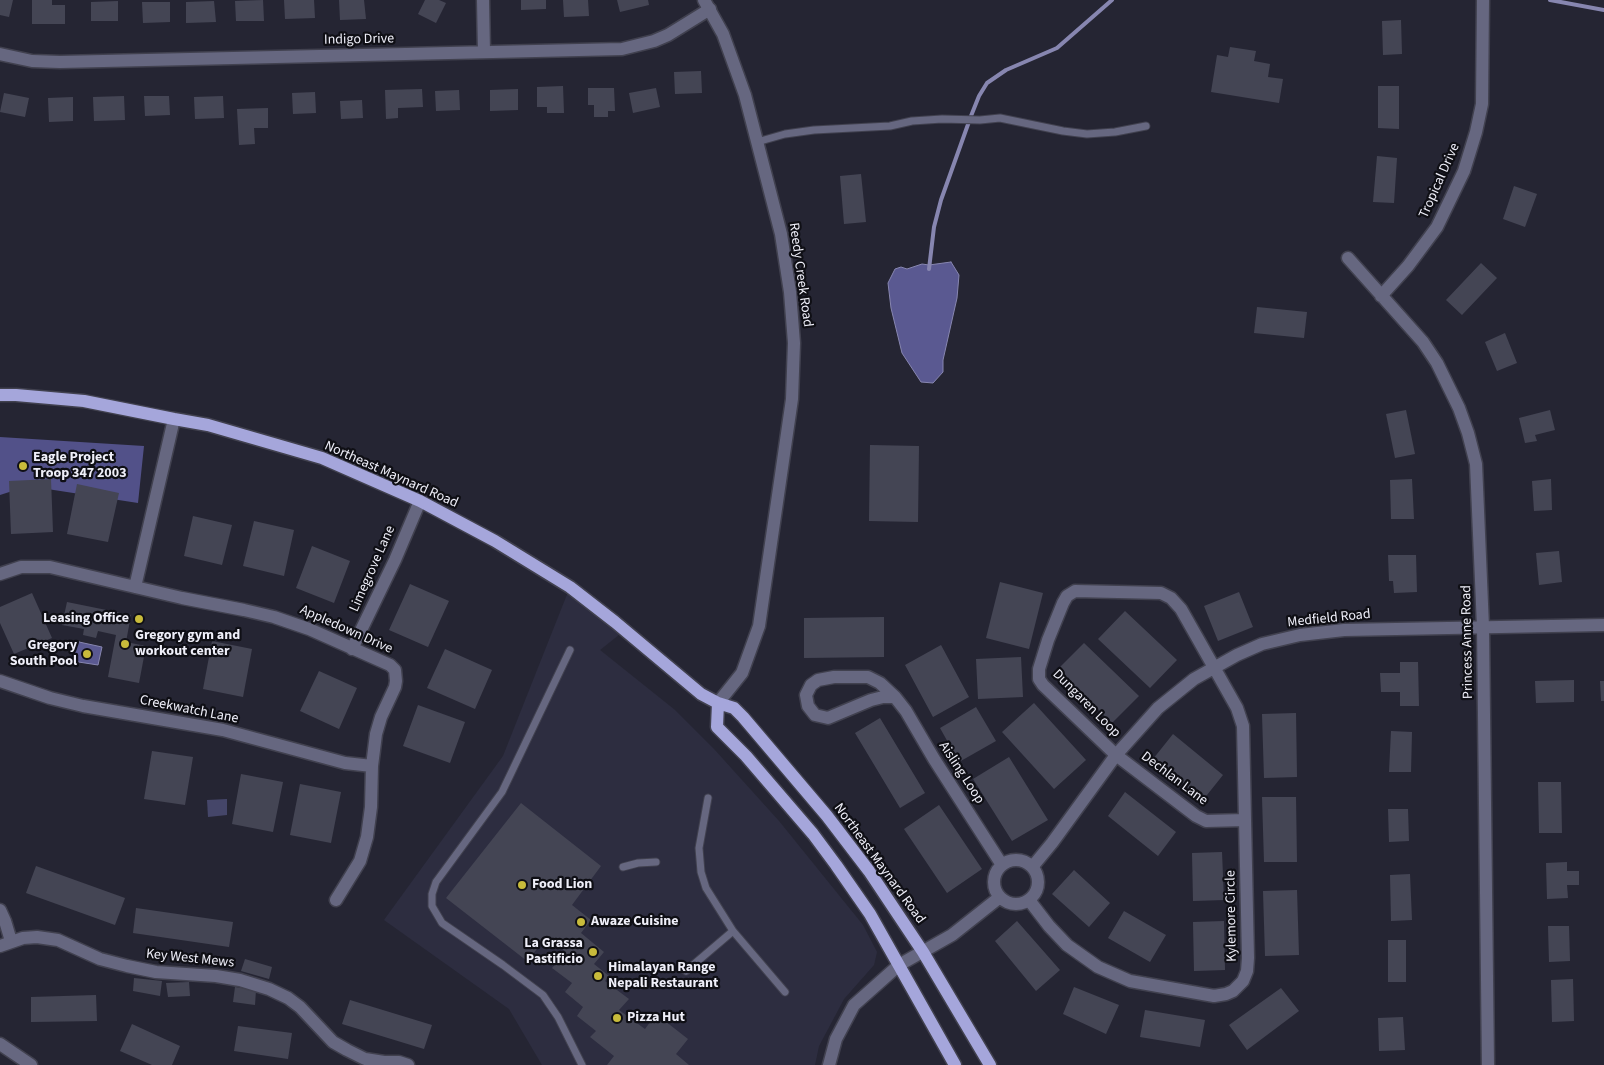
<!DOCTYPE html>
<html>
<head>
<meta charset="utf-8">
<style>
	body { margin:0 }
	canvas { display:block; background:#252533 }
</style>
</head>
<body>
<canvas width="1604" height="1065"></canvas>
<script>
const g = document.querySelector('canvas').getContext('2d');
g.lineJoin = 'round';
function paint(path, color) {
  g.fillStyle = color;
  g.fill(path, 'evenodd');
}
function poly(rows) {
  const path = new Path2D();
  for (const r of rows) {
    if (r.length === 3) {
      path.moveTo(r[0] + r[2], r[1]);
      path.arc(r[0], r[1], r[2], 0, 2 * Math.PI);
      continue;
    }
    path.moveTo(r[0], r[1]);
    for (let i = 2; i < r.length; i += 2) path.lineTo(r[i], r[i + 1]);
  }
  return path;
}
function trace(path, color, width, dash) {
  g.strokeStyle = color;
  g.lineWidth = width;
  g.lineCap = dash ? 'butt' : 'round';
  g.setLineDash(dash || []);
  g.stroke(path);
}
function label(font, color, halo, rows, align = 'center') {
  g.font = font + ' "Source Sans 3",sans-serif';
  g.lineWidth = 4.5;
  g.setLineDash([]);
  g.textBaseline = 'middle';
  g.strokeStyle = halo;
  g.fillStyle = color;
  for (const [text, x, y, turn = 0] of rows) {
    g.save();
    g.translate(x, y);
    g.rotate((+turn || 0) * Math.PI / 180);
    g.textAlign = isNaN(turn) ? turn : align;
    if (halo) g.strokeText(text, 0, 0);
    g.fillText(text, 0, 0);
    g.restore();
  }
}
paint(poly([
	[570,587,625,630,600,650,675,710,714,749,779,821,863,925,877,952,874,965,844,999,819,1046,815,1065,542,1065,509,1009,384,920,503,756]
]), '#2d2d40');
paint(poly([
	[227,799,227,815,208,817,207,800]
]), '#454669');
paint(poly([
	[0,437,144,446,138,503,28,486,0,495]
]), '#525189');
const water = poly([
	[951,262,959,275,957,298,943,360,943,372,933,383,921,382,902,353,891,308,888,283,895,269,901,267,907,269,922,264,929,265,951,262],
	[79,642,102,647,98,665,72,661,75,645,79,642]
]);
paint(water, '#5a5991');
trace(water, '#8786b0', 1);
trace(poly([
	[1550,0,1604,10],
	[929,269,934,227,941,200,971,116,979,96,987,83,1006,70,1057,48,1112,0]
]), '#8786b0', 4);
paint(poly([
	[0,0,13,0,9,17,0,15],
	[32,0,52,0,52,5,65,5,65,24,32,24],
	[263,0,264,21,236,21,235,1],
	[284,0,314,0,315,18,285,19],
	[339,0,364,0,366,19,340,20],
	[425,0,439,0,446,3,436,23,418,14],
	[521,0,546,0,546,9,521,10],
	[563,0,588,0,589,16,564,17],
	[617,0,648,0,649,5,620,12],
	[118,1,118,21,91,21,91,2],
	[214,1,216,22,186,23,186,2],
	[142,2,170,2,170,22,143,23],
	[1401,20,1402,54,1383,55,1382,21],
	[1230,47,1256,51,1254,61,1270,64,1268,77,1283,79,1279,103,1211,92,1217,55,1228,57],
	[701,71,702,93,675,94,674,72],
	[563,86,564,113,547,113,547,107,537,107,537,87],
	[1378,86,1399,86,1399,129,1378,128],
	[588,88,614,88,615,111,608,111,608,117,594,117,594,105,588,105],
	[656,88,660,107,633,113,629,93],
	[422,89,423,107,398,108,398,118,386,119,385,90],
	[518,89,518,110,490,111,490,90],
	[459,90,460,110,436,111,435,91],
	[315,92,316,113,293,114,292,93],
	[4,93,29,98,25,117,0,112],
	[124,96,125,120,94,121,93,97],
	[144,96,169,96,170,115,145,116],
	[223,96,224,118,195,119,194,97],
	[73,97,73,121,49,122,48,98],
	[362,100,363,118,341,119,340,101],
	[268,108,268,128,254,128,255,144,239,145,237,109],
	[1377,156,1397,158,1394,203,1373,202],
	[861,174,866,222,844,224,840,176],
	[1514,186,1537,194,1525,227,1503,219],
	[1481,263,1497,278,1462,315,1446,300],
	[1257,307,1307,312,1304,338,1254,333],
	[1505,333,1517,363,1497,371,1485,342],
	[1406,410,1415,454,1395,458,1386,414],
	[1550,410,1555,430,1535,435,1537,441,1525,443,1519,418],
	[870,445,919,446,918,522,869,521],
	[51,479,53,532,11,534,9,481],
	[1412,479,1414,519,1391,519,1390,480],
	[1551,479,1552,510,1534,511,1532,481],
	[77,484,119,493,108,542,67,534],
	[193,516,232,525,222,565,184,556],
	[254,521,294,530,284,576,243,566],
	[312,546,350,561,334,603,296,588],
	[1559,551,1562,582,1539,585,1536,553],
	[1388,555,1416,555,1417,592,1394,593,1393,581,1389,581],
	[1000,582,1043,593,1029,649,986,638],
	[410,584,449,601,428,647,389,630],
	[1239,592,1253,627,1218,641,1204,606],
	[32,593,52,638,14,654,0,623,0,607],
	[67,602,131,615,126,642,146,646,139,683,108,677,116,635,98,631,96,638,83,635,84,629,62,625],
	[1125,611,1177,660,1150,688,1098,639],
	[884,617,884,657,804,658,804,618],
	[212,641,252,649,243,697,203,689],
	[1084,643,1139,696,1112,723,1057,670],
	[941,645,969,697,933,717,905,665],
	[445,649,492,670,475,709,427,688],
	[1021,657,1023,697,978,699,976,659],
	[1400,662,1418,662,1419,706,1400,706,1400,692,1381,692,1380,673,1400,673],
	[319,671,357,688,339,729,300,711],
	[1574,680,1574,702,1536,703,1535,681],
	[1600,681,1604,681,1604,701,1601,701],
	[1034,703,1086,760,1054,789,1002,732],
	[418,705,465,722,450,763,403,746],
	[976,707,996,741,959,762,940,728],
	[1296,713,1297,777,1264,778,1262,714],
	[880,718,925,793,900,808,855,733],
	[1391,731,1412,732,1411,772,1389,772],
	[1173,734,1223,775,1203,800,1153,759],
	[152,751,193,757,185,805,144,799],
	[1009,757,1048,820,1012,841,973,779],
	[241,774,283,782,273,832,232,824],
	[1538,782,1561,782,1562,833,1539,833],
	[300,784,341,792,331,843,290,835],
	[1125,792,1176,832,1158,856,1108,816],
	[1262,797,1296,797,1297,862,1264,862],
	[521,803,601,866,572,905,591,920,581,933,604,952,594,964,609,976,605,981,629,999,619,1010,645,1029,656,1014,688,1039,676,1054,689,1065,607,1065,614,1056,590,1037,596,1031,577,1016,583,1007,565,992,572,983,552,968,566,952,547,937,527,961,446,898],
	[939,805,982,869,947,893,904,829],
	[1388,809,1408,809,1409,841,1389,842],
	[1222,852,1224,900,1193,901,1192,853],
	[1567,862,1567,871,1579,871,1579,885,1567,885,1568,898,1547,899,1546,863],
	[36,866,125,898,115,925,26,893],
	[1074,870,1110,903,1089,927,1052,894],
	[1410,874,1412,920,1391,921,1390,875],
	[1297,890,1299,955,1265,956,1263,891],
	[136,908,233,922,229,947,133,933],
	[1124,911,1166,935,1150,962,1108,938],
	[1017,921,1060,970,1036,991,995,941],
	[1224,921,1225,970,1194,971,1193,922],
	[1548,926,1569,926,1570,961,1549,962],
	[1388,940,1406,940,1406,982,1388,982],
	[245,959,272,967,269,979,241,971],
	[134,978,162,981,160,996,133,991],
	[1573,979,1574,1021,1552,1022,1551,980],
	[189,982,190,996,168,997,166,983],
	[235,987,256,990,255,1005,233,1002],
	[1074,987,1119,1005,1106,1034,1063,1014],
	[1281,988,1299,1011,1247,1050,1229,1025],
	[96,995,97,1021,31,1022,31,997],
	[350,1000,432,1025,424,1049,342,1024],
	[1145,1010,1205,1020,1200,1047,1140,1037],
	[1403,1017,1405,1050,1379,1051,1378,1018],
	[132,1024,180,1046,172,1065,152,1065,120,1051],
	[238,1026,292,1033,288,1059,234,1051]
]), '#444554');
const service = poly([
	[757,142,785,134,814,130,890,126,912,121,942,119,980,120,1000,118,1063,131,1087,134,1115,132,1146,126],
	[570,650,502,792,436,882,432,894,432,906,442,923,503,965,543,995,558,1017,582,1065],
	[708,798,699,848,701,872,706,888,733,931],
	[623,867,638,863,656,862],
	[686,971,733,931,785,992]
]);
const minor = poly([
	[483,0,484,52],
	[0,54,32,61,60,62,622,49,654,41,668,35,710,9],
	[1348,258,1423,342,1437,363,1459,408,1468,433,1476,464,1483,627,1488,1065],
	[1381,296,1408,266,1437,227,1464,171,1476,132,1482,104,1483,0],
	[0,574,21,567,50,567,182,598,244,610,274,617,309,629,390,665,395,670,396,681,395,687,381,717,376,734,372,766,371,807,367,837,360,861,336,900],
	[135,587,174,419],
	[352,649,395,560,420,501],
	[0,681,50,698,83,706,223,730,345,763,372,766],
	[895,697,883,697,871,700,828,718,815,715,808,706,806,695,811,685,818,680,834,677,868,677,880,683,895,697,906,711,934,759,1002,865],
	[1016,882,22],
	[1033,866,1052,843,1116,755,1158,708,1194,679,1237,655,1262,644,1300,635,1344,630,1604,625],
	[1029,900,1049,926,1067,945,1098,967,1130,981,1214,996,1226,994,1233,991,1243,981,1247,971,1248,958,1245,820,1243,726,1237,708,1181,609,1171,598,1161,593,1075,591,1067,596,1063,603,1048,640,1039,669,1039,679,1043,685,1116,755,1196,816,1206,821,1245,820],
	[0,910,5,921,11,941],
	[0,946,23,938,37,937,58,940,100,959,127,966,156,972,216,976,240,980,269,989,288,998,300,1007,333,1042,347,1050,365,1059,384,1062,399,1062,408,1065],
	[0,1044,31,1065],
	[829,1065,836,1039,854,1005,899,965,952,935,1000,897]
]);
const tertiary = poly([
	[704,0,723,34,745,95,781,234,790,292,794,343,792,399,759,626,742,673,718,703]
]);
const primary = poly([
	[0,395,16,395,84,401,174,419,208,425,322,458,420,501,495,541,570,587,615,622,701,694,718,703,734,708,743,717,827,816,869,871,923,952,990,1065],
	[718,703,717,727,746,756,813,834,836,865,870,914,955,1065]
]);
trace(service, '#41414f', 9);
trace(minor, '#41414f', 15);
trace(tertiary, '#41414f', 15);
trace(primary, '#41414f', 15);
trace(service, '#666780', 7);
trace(minor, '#666780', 12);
trace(tertiary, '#666780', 12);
trace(primary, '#a5a6db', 12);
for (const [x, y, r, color] of [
	[23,466,5,"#c8bb3b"],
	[139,619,5,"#c8bb3b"],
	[125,644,5,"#c8bb3b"],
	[87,654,5,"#c8bb3b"],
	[522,885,5,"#c8bb3b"],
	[581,922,5,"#c8bb3b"],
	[593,952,5,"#c8bb3b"],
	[598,976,5,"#c8bb3b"],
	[617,1018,5,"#c8bb3b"]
]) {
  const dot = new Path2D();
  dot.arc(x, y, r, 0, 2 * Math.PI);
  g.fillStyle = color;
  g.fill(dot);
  trace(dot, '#0f0f15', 2);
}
label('14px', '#efeff9', '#0f0f15', [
	["Indigo Drive",359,40,-1],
	["Tropical Drive",1440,181,-66],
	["Reedy Creek Road",800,275,82],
	["Northeast Maynard Road",391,475,24],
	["Limegrove Lane",373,569,-66],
	["Medfield Road",1329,619,-6],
	["Appledown Drive",346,630,24],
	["Princess Anne Road",1468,642,-91],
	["Dungaren Loop",1086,704,45],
	["Creekwatch Lane",189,710,11],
	["Aisling Loop",961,773,57],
	["Dechlan Lane",1174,779,37],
	["Northeast Maynard Road",879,864,54],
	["Kylemore Circle",1232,916,-91],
	["Key West Mews",190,959,6]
]);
label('bold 14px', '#efeff9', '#0f0f15', [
	["Eagle Project",33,458],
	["Troop 347 2003",33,474],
	["Leasing Office",129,619,"right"],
	["Gregory gym and",135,636],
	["workout center",135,652],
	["Gregory",77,646,"right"],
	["South Pool",77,662,"right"],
	["Food Lion",532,885],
	["Awaze Cuisine",591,922],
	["La Grassa",583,944,"right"],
	["Pastificio",583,960,"right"],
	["Himalayan Range",608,968],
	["Nepali Restaurant",608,984],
	["Pizza Hut",627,1018]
], 'left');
</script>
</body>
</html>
